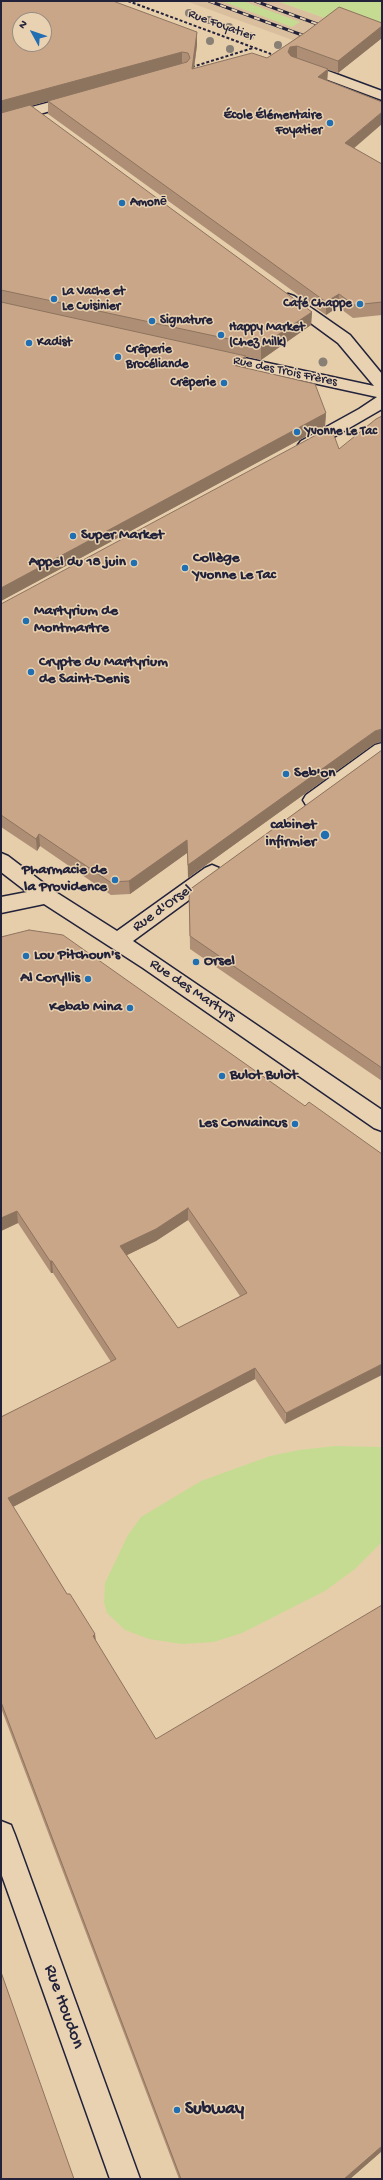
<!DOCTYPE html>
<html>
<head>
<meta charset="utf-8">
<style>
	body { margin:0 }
	#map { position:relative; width:383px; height:2180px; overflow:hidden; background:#e7ceab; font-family:"Gochi Hand",sans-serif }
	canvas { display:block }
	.frame { position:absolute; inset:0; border:2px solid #22223b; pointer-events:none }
	.north { position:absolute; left:12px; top:12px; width:40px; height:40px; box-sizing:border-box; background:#e8d2b1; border:1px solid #998c82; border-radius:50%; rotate:310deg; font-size:11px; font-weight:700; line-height:16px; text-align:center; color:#22223b }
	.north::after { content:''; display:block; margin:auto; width:14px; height:18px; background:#1f6fb2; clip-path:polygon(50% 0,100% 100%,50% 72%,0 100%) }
</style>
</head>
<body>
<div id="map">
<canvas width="383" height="2180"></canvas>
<div class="frame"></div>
<div class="north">N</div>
</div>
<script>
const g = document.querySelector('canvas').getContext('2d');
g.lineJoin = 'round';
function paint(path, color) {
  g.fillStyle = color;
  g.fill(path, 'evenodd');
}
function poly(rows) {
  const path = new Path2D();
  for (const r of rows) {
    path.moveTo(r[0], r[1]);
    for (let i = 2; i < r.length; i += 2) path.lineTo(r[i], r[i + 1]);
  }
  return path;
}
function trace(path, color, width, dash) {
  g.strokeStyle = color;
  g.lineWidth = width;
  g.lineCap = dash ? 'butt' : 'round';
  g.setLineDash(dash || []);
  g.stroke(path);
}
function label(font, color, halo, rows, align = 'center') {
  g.font = font + ' "Gochi Hand",sans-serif';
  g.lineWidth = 3;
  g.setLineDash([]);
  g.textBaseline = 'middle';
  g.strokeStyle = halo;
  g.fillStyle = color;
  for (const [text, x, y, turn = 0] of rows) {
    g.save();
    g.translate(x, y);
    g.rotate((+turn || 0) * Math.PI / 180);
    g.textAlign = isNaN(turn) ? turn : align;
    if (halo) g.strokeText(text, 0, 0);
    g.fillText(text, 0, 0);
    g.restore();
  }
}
paint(poly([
	[186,1,277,1,336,22,306,45]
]), '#dabf9e');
paint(poly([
	[221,1,243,1,300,22,292,27],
	[277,1,382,1,382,36,336,22],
	[335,1446,382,1447,382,1542,355,1569,325,1591,242,1633,214,1642,182,1644,149,1639,125,1630,107,1613,104,1602,105,1583,128,1535,141,1517,201,1481,270,1456,299,1450]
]), '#c5db91');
const street = poly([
	[301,61,382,91,382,100,296,68,294,65,296,62,301,61],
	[77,95,82,96,84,99,82,102,1,125,1,115,77,95],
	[288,294,294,296,350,335,382,374,382,409,313,449,307,450,301,449,298,445,301,441,359,409,377,397,217,362,211,361,209,357,211,353,217,352,374,386,338,343,282,302,280,299,282,296,288,294],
	[382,743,382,760,320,805,313,807,306,805,303,800,306,795,375,745,382,743],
	[1,853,8,856,54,891,117,931,205,868,212,865,219,868,222,873,219,878,133,941,382,1110,382,1131,374,1128,143,968,44,904,1,913,1,897,27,892,1,872,1,853],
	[1,1821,11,1825,15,1835,140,2179,110,2179,1,1873,1,1821]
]);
trace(street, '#22223b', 3);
trace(poly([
	[128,1,271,54],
	[192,67,253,48]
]), '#22223b', 2, [3, 2]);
paint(street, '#e8d2b1');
const rail = poly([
	[209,1,313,39],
	[255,1,328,28]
]);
trace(rail, '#22223b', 3);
trace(rail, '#e8d2b1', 2, [6]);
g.fillStyle = '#887f75';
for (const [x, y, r] of [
	[189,13,4],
	[209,20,4],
	[229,27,4],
	[250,36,4],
	[210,41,4],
	[278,45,4],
	[230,49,4],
	[323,362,4.5]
]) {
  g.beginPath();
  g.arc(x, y, r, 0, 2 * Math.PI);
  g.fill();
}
paint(poly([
	[1,1,197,32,197,45,194,69,267,58,306,32,382,23,382,38,338,73,328,70,327,81,354,148,382,164,382,315,353,318,338,307,326,315,48,114,48,101,31,106,312,312,311,325,261,360,194,345,246,356,246,368,326,413,325,426,1,601],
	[1,604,374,744,188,878,187,853,130,894,111,895,40,846,37,851,1,827],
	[382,750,382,1081,190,949,189,890],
	[1,937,305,1106,309,1102,285,1424,255,1379,13,1507,67,1594,95,1634,96,1641,382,2151,350,2179,179,2179,1,1708,1,1417,111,1362,53,1273,51,1273,18,1223,1,1231],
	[188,1220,240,1296,178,1328,127,1255,156,1241]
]), '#ae8f75');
paint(poly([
	[382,26,382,38,338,73,338,61],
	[197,32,197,45,192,82,192,69],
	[297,46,297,59,288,65,288,52,290,47],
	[182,52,182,65,1,114,1,101],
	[328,69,327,82,318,77],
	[382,112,382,124,345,156,345,143],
	[339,294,338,307,326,315,326,302],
	[312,312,311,325,261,360,261,346],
	[246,356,246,370,233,365],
	[326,413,325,426,1,601,1,588],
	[382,729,382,742,374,744,188,878,188,865,375,731],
	[39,834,40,846,37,851,36,839],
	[187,840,187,853,130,894,129,881],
	[188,1208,188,1220,156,1241,121,1258,120,1246],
	[17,1211,18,1223,1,1231,1,1218],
	[50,1261,52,1261,53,1273,51,1273],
	[382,1364,382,1375,285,1424,286,1413],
	[255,1368,255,1379,9,1509,8,1498],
	[95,1634,96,1644,93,1636],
	[382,2146,382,2151,350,2179,344,2179]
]), '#8d745f');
const building = poly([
	[1,1,113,1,197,32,192,69,252,53,267,58,306,32,339,7,382,23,382,26,338,61,297,46,290,47,288,52,291,56,328,69,318,77,382,102,382,112,345,143,382,164,382,302,354,305,339,294,326,302,48,101,187,62,190,58,188,53,182,52,1,101,1,1],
	[20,20,44,20,44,44,20,44,20,20],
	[30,105,312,312,261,346,1,290,1,113,30,105],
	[1,302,246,356,233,365,315,384,326,413,1,588,1,302],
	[382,416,382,729,375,731,188,865,187,840,129,881,110,882,39,834,36,839,1,815,1,604,331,427,339,449,376,419,382,416],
	[382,750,382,1068,190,936,189,890,382,750],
	[29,930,63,935,305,1106,309,1102,382,1154,382,1364,286,1413,255,1368,8,1498,67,1594,70,1594,95,1634,93,1636,156,1739,382,1605,382,2146,344,2179,181,2179,1,1702,1,1417,116,1359,52,1261,50,1261,17,1211,1,1218,1,937,29,930],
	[188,1208,247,1293,178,1328,120,1246,156,1229,188,1208],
	[1,1972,74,2179,1,2179,1,1972]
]);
paint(building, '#caa688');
trace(building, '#8d745f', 1);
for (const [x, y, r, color] of [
	[330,123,4,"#1f6fb2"],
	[122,203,4,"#1f6fb2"],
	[54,299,4,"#1f6fb2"],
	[360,304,4,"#1f6fb2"],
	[152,321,4,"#1f6fb2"],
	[221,335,4,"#1f6fb2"],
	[29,343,4,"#1f6fb2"],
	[118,357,4,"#1f6fb2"],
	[224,383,4,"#1f6fb2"],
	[297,432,4,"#1f6fb2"],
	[73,536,4,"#1f6fb2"],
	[134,563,4,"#1f6fb2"],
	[185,568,4,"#1f6fb2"],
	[26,621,4,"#1f6fb2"],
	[31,672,4,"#1f6fb2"],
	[286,774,4,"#1f6fb2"],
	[325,835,5,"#1f6fb2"],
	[115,880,4,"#1f6fb2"],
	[26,956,4,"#1f6fb2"],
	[196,962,4,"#1f6fb2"],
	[88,979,4,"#1f6fb2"],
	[130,1008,4,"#1f6fb2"],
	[222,1076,4,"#1f6fb2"],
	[295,1124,4,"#1f6fb2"],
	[177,2110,4,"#1f6fb2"]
]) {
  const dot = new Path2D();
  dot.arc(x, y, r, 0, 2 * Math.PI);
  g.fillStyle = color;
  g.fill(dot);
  trace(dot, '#e8d2b1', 1.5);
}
label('13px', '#22223b', '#e8d2b1', [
	["Rue Foyatier",221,26,20],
	["Rue des Trois Frères",285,372,12]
]);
label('bold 13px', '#22223b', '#e8d2b1', [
	["École Élémentaire",322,116,"right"],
	["Foyatier",322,131,"right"],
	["Amonē",130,203],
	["La Vache et",62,292],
	["Le Cuisinier",62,307],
	["Café Chappe",352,304,"right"],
	["Signature",160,321],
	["Happy Market",229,328],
	["(Chez Milk)",229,343],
	["Kadist",37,343],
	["Crêperie",126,350],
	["Brocéliande",126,365],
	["Crêperie",216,383,"right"],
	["Yvonne Le Tac",305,432]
], 'left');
label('bold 15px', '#22223b', '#e8d2b1', [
	["Super Market",81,536],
	["Collège",193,559],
	["Yvonne Le Tac",193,576],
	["Appel du 18 juin",126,563,"right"],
	["Martyrium de",34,612],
	["Montmartre",34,629],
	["Crypte du Martyrium",39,663],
	["de Saint-Denis",39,680],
	["Seb'on",294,774],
	["cabinet",316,826,"right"],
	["infirmier",316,843,"right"],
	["Pharmacie de",107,871,"right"],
	["la Providence",107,888,"right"],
	["Lou Pitchoun's",34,956],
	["Orsel",204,962],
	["Al Coryllis",80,979,"right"],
	["Kebab Mina",122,1008,"right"],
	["Bulot Bulot",230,1076],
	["Les Convaincus",287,1124,"right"]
], 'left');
label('15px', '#22223b', '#e8d2b1', [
	["Rue d'Orsel",163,909,-36],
	["Rue des Martyrs",192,991,34]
]);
label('18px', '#22223b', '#e8d2b1', [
	["Rue Houdon",63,2007,70]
]);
label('bold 18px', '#22223b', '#e8d2b1', [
	["Subway",185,2110]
], 'left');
</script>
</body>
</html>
